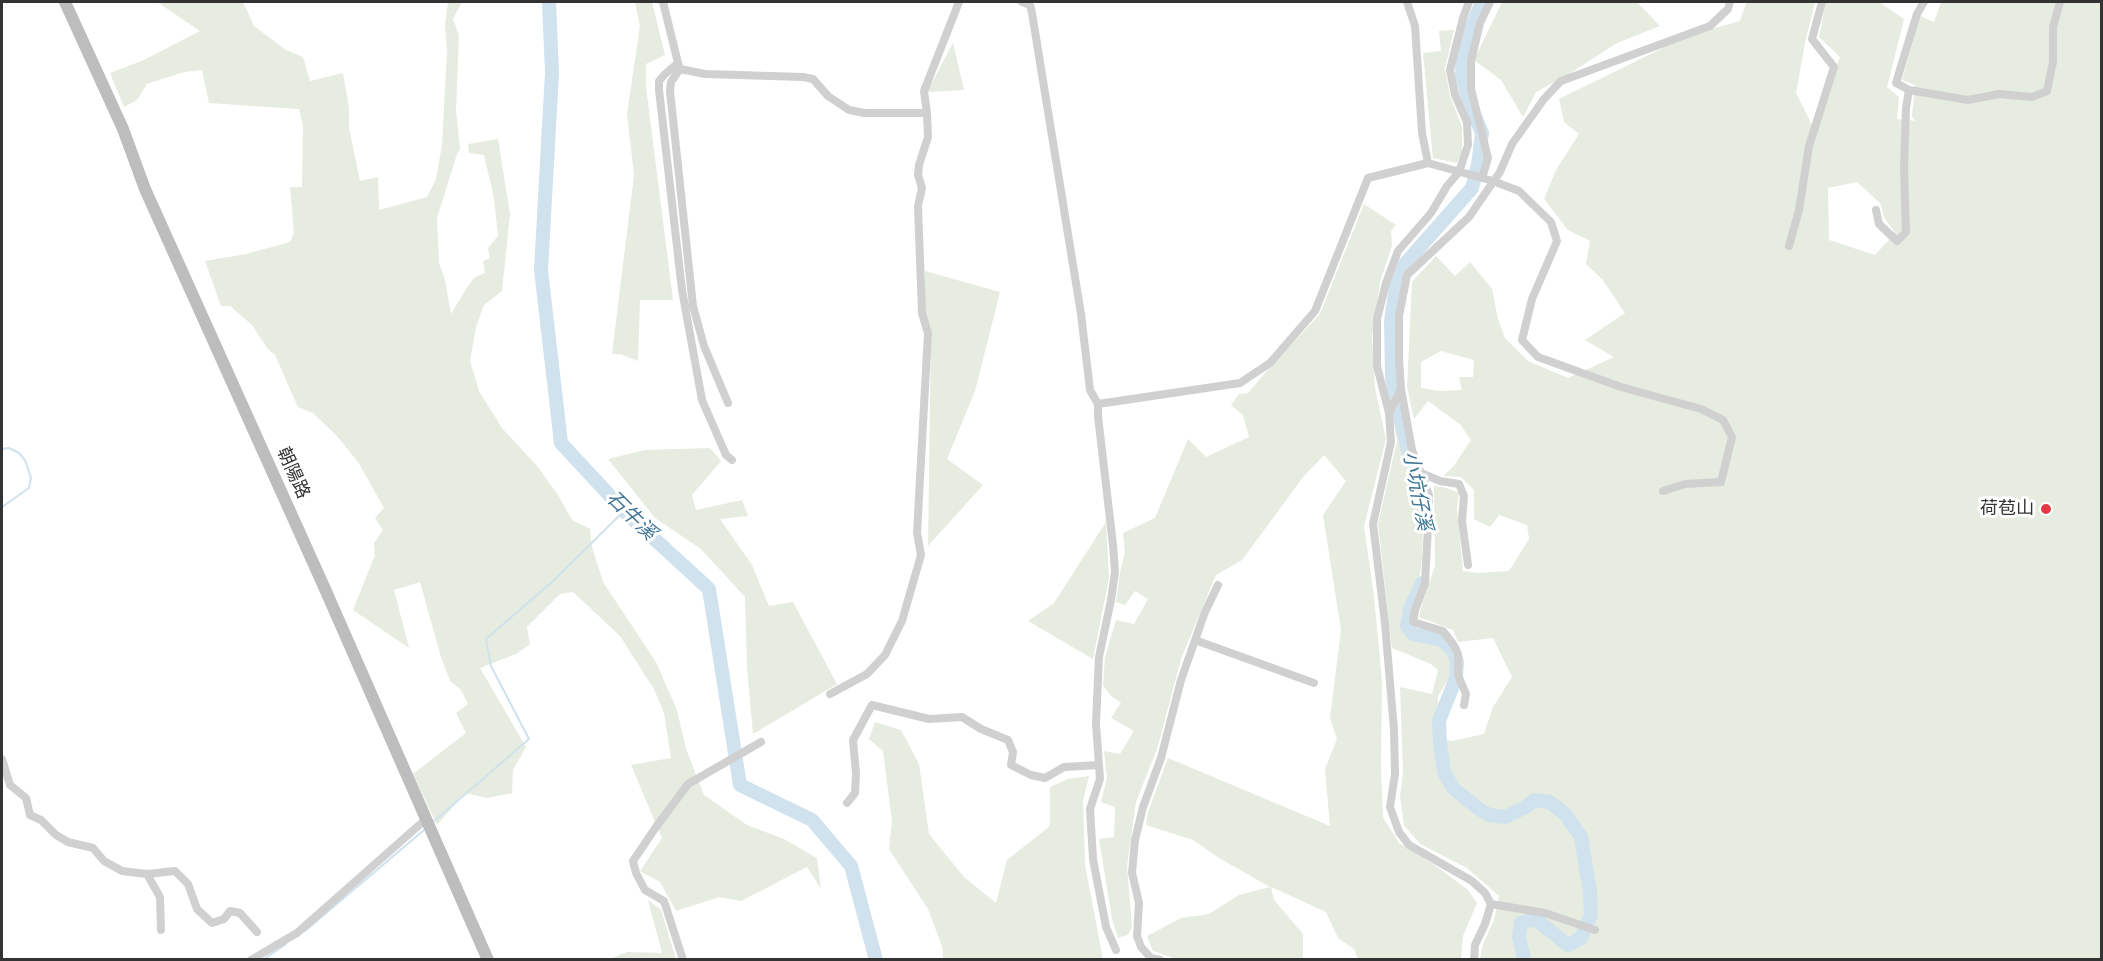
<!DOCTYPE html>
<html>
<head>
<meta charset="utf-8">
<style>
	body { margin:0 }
	#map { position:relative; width:2103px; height:961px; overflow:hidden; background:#fff; font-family:"IBM Plex Sans",sans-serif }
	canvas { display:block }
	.frame { position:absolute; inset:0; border:3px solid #333; pointer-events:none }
</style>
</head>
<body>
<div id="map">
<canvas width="2103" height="961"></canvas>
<div class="frame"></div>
</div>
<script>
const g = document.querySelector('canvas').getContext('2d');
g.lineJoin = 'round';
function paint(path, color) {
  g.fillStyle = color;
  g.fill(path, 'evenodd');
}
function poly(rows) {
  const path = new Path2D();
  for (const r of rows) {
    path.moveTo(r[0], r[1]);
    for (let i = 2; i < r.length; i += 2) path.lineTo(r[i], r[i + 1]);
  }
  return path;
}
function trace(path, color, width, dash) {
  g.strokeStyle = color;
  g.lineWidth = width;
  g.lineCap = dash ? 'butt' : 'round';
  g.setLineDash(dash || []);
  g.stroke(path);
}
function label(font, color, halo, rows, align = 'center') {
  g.font = font + ' "IBM Plex Sans","Noto Sans TC",sans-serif';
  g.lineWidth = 6;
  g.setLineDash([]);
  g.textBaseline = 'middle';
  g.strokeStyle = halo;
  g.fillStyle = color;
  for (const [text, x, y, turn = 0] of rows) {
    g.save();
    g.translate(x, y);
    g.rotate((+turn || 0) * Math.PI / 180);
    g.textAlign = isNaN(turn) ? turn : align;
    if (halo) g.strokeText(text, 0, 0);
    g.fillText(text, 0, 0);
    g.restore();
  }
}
paint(poly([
	[157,2,243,2,254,26,286,50,303,57,310,81,343,73,349,108,349,128,360,181,378,177,379,210,427,197,436,179,442,145,447,51,445,26,448,2,462,2,453,19,459,35,456,110,460,149,457,154,437,218,439,263,445,280,451,314,468,286,475,277,485,273,483,261,490,258,488,248,498,236,494,198,484,155,469,153,468,144,498,139,510,214,502,291,484,305,476,327,470,361,479,391,502,428,538,467,558,495,572,520,590,529,592,547,603,582,656,662,677,710,686,749,704,795,747,825,784,839,817,858,821,889,807,867,741,901,719,897,676,911,660,882,640,871,662,838,631,765,671,758,664,713,654,689,620,636,573,592,560,594,527,627,530,644,516,654,480,668,526,747,513,770,512,793,487,798,465,793,437,825,413,774,466,733,456,713,468,704,461,690,450,681,441,657,420,582,394,590,409,648,353,610,375,555,374,543,383,530,375,518,384,508,358,462,337,436,313,413,298,407,275,355,267,348,252,325,230,306,221,306,205,261,246,254,290,242,294,233,290,187,302,187,303,126,299,109,209,103,202,70,184,72,147,84,137,100,124,107,110,73,144,60,200,31],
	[635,2,652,2,665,55,646,64,646,87,673,300,640,300,638,361,620,354,612,354,634,175,627,114,640,26],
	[1502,2,1637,2,1660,26,1617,43,1564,77,1536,92,1523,117,1501,80,1474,60],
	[1744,2,1815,2,1806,38,1796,93,1813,127,1840,57,1819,37,1826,2,1879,2,1904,19,1887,87,1899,97,1897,119,1915,121,1912,116,1915,85,1902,80,1920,16,1934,22,1941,2,2101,2,2101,959,1480,959,1483,944,1494,920,1499,896,1467,868,1420,844,1404,825,1400,797,1403,771,1400,687,1432,694,1438,670,1431,664,1392,648,1378,524,1397,441,1393,415,1399,413,1424,498,1422,559,1419,581,1412,606,1405,620,1409,628,1442,639,1449,647,1451,657,1451,675,1438,696,1437,739,1452,741,1484,734,1493,707,1512,677,1493,638,1458,642,1453,630,1419,617,1423,601,1435,566,1434,486,1447,488,1459,493,1457,508,1463,571,1477,573,1509,571,1529,539,1527,525,1499,515,1490,527,1474,519,1474,490,1461,477,1443,476,1453,467,1471,440,1460,424,1428,401,1414,419,1407,387,1412,282,1436,256,1455,276,1470,262,1492,289,1498,319,1505,338,1528,361,1568,378,1614,357,1585,340,1625,313,1603,280,1586,264,1590,241,1568,230,1544,199,1556,170,1579,134,1564,122,1559,99,1667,46,1715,28,1740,21,1746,3],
	[1857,182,1880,203,1884,217,1895,233,1875,255,1829,240,1828,188],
	[1441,351,1474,360,1473,377,1459,377,1462,390,1440,391,1421,388,1421,362],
	[1454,30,1445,68,1450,96,1462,127,1462,151,1457,163,1433,158,1423,53,1441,51,1439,31],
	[953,43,964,90,927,92],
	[1364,204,1396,225,1391,231,1392,245,1380,282,1372,337,1375,388,1386,439,1364,526,1374,596,1382,681,1381,768,1383,817,1399,843,1436,866,1468,890,1477,903,1463,936,1461,959,1358,959,1354,949,1338,938,1326,912,1271,887,1274,900,1303,934,1303,959,1176,959,1153,951,1147,936,1181,918,1209,914,1239,895,1270,887,1219,858,1193,840,1146,825,1148,812,1168,758,1330,826,1325,769,1337,739,1330,718,1341,630,1323,515,1346,481,1324,455,1304,476,1242,560,1216,575,1181,659,1158,746,1136,802,1127,866,1132,928,1128,935,1118,938,1112,919,1099,839,1114,837,1115,807,1101,802,1107,778,1104,751,1120,754,1134,731,1111,718,1121,703,1111,696,1103,686,1105,657,1116,620,1134,624,1148,599,1135,591,1125,605,1116,602,1120,572,1125,552,1123,533,1155,518,1188,439,1206,457,1249,437,1243,415,1231,405,1239,394,1248,393,1272,365,1320,314],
	[925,271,1000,292,975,391,947,459,983,485,928,546,931,329,925,310],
	[710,448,721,461,692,495,696,510,742,500,748,516,720,519,752,565,769,606,793,602,837,684,753,734,747,667,745,597,701,549,655,518,608,459,645,450],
	[1106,522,1109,578,1093,659,1028,621,1054,603],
	[875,722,901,730,919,764,929,834,964,877,996,903,1007,860,1050,826,1050,787,1068,779,1089,776,1083,801,1085,865,1103,959,943,959,943,949,928,909,889,849,892,821,883,751,869,739],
	[648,900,661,910,676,959,610,959,627,952,662,953]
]), '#e6ecdf');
trace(poly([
	[2,449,9,448,19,453,25,460,31,478,29,488,2,507],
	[433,822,529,739,491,666,486,639,552,582,624,511],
	[305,931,424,830],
	[263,960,286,944]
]), '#cfe2ee', 2);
trace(poly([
	[549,2,552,73,541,270,561,443,624,511,709,589,740,785,812,820,851,866,876,960],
	[1427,520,1423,493,1409,454,1395,398,1392,376,1391,321,1396,286,1405,264,1472,188,1478,165,1482,133,1468,100,1462,75,1463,47,1482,2],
	[1422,583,1410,609,1407,626,1413,634,1442,640,1453,650,1457,662,1456,678,1439,721,1440,743,1444,772,1453,788,1479,809,1489,815,1505,817,1524,808,1535,800,1550,802,1566,815,1581,837,1590,892,1591,915,1581,938,1568,945,1535,919,1521,923,1519,937,1524,960]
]), '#cfe2ee', 14);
trace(poly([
	[663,2,678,63,664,75,659,81,659,90,682,290,702,400,726,455,732,460],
	[1022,2,1030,5,1032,13,1081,314,1090,390,1098,404,1098,416,1113,545,1115,572,1111,600,1099,657,1096,724,1100,779,1090,809,1093,859,1106,927,1116,950],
	[1407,2,1415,26,1422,133,1428,163],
	[1469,2,1463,18,1450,70,1455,95,1467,122,1468,145,1459,172,1447,186,1431,213,1398,251,1386,283,1377,319,1377,366,1389,413,1391,442,1373,524,1385,623,1394,730,1395,774,1390,807,1399,832,1409,845,1472,881,1485,893,1491,904,1485,924,1475,945,1474,960],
	[1924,2,1917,14,1896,83,1909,90,1968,100,1999,94,2032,97,2047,91,2053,62,2053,27,2060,2],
	[679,66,680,69,705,74,803,77,813,79,828,96,849,110,864,113,927,113],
	[680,69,671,82,670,91,693,306,704,346,728,403],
	[1482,178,1488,158,1471,89,1471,61,1480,23,1490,2],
	[1876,210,1879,224,1897,241,1906,232,1904,168,1906,108,1909,90],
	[1789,246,1799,210,1809,146,1834,67,1812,39,1822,2],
	[1098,404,1240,383,1270,363,1315,311,1368,178,1428,163,1493,181,1519,191,1551,222,1557,241,1532,299,1522,340,1538,357,1621,387,1701,409,1723,420,1732,437,1721,482,1685,484,1663,491],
	[1389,413,1401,389],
	[1421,473,1429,495,1428,527,1425,583,1415,610,1413,622,1443,631,1453,644,1458,654,1458,675,1466,694,1464,705],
	[1468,565,1462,521,1464,496,1459,484,1440,481,1421,473,1412,450,1401,389,1399,359,1399,316,1407,275,1469,217,1500,172,1512,144,1544,99,1561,81,1710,26,1728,9,1730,2],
	[1195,640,1314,683],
	[830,694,867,674,885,655,902,621,921,555,917,533,928,333,922,313,918,206,922,188,918,175,919,165,928,137,927,113,924,91,959,2],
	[2,759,10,785,26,798,30,815,41,820,56,835,68,842,93,848,104,861,122,871,147,874,175,871,188,884,197,909,212,923,224,919,230,911,240,913,257,932],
	[847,803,855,793,856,773,853,740,872,705,929,719,962,717,981,729,1008,740,1013,752,1011,765,1031,775,1045,778,1064,767,1099,765],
	[147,874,160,897,161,930],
	[1491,904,1545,913,1595,930],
	[251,960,297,933,426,819],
	[683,960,664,901,645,890,636,873,633,861,656,827,688,784,761,742],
	[1160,960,1151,958,1141,947,1137,936,1139,903,1132,873,1135,840,1143,807,1161,758,1181,680,1205,612,1218,585]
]), '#d0d0d0', 8);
trace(poly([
	[65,2,123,129,145,189,325,589,488,960]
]), '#bdbdbd', 12);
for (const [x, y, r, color] of [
	[2046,509,6,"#e63946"]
]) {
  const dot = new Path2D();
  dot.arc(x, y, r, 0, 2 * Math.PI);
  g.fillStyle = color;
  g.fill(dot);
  trace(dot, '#fff', 2);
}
label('18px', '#333', '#fff', [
	["朝陽路",293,473,66]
]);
label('18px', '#333', '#fff', [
	["荷苞山",2034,509]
], 'right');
label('italic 20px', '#3f7597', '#fff', [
	["小坑仔溪",1417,491,79],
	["石牛溪",631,516,44]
]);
</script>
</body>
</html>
